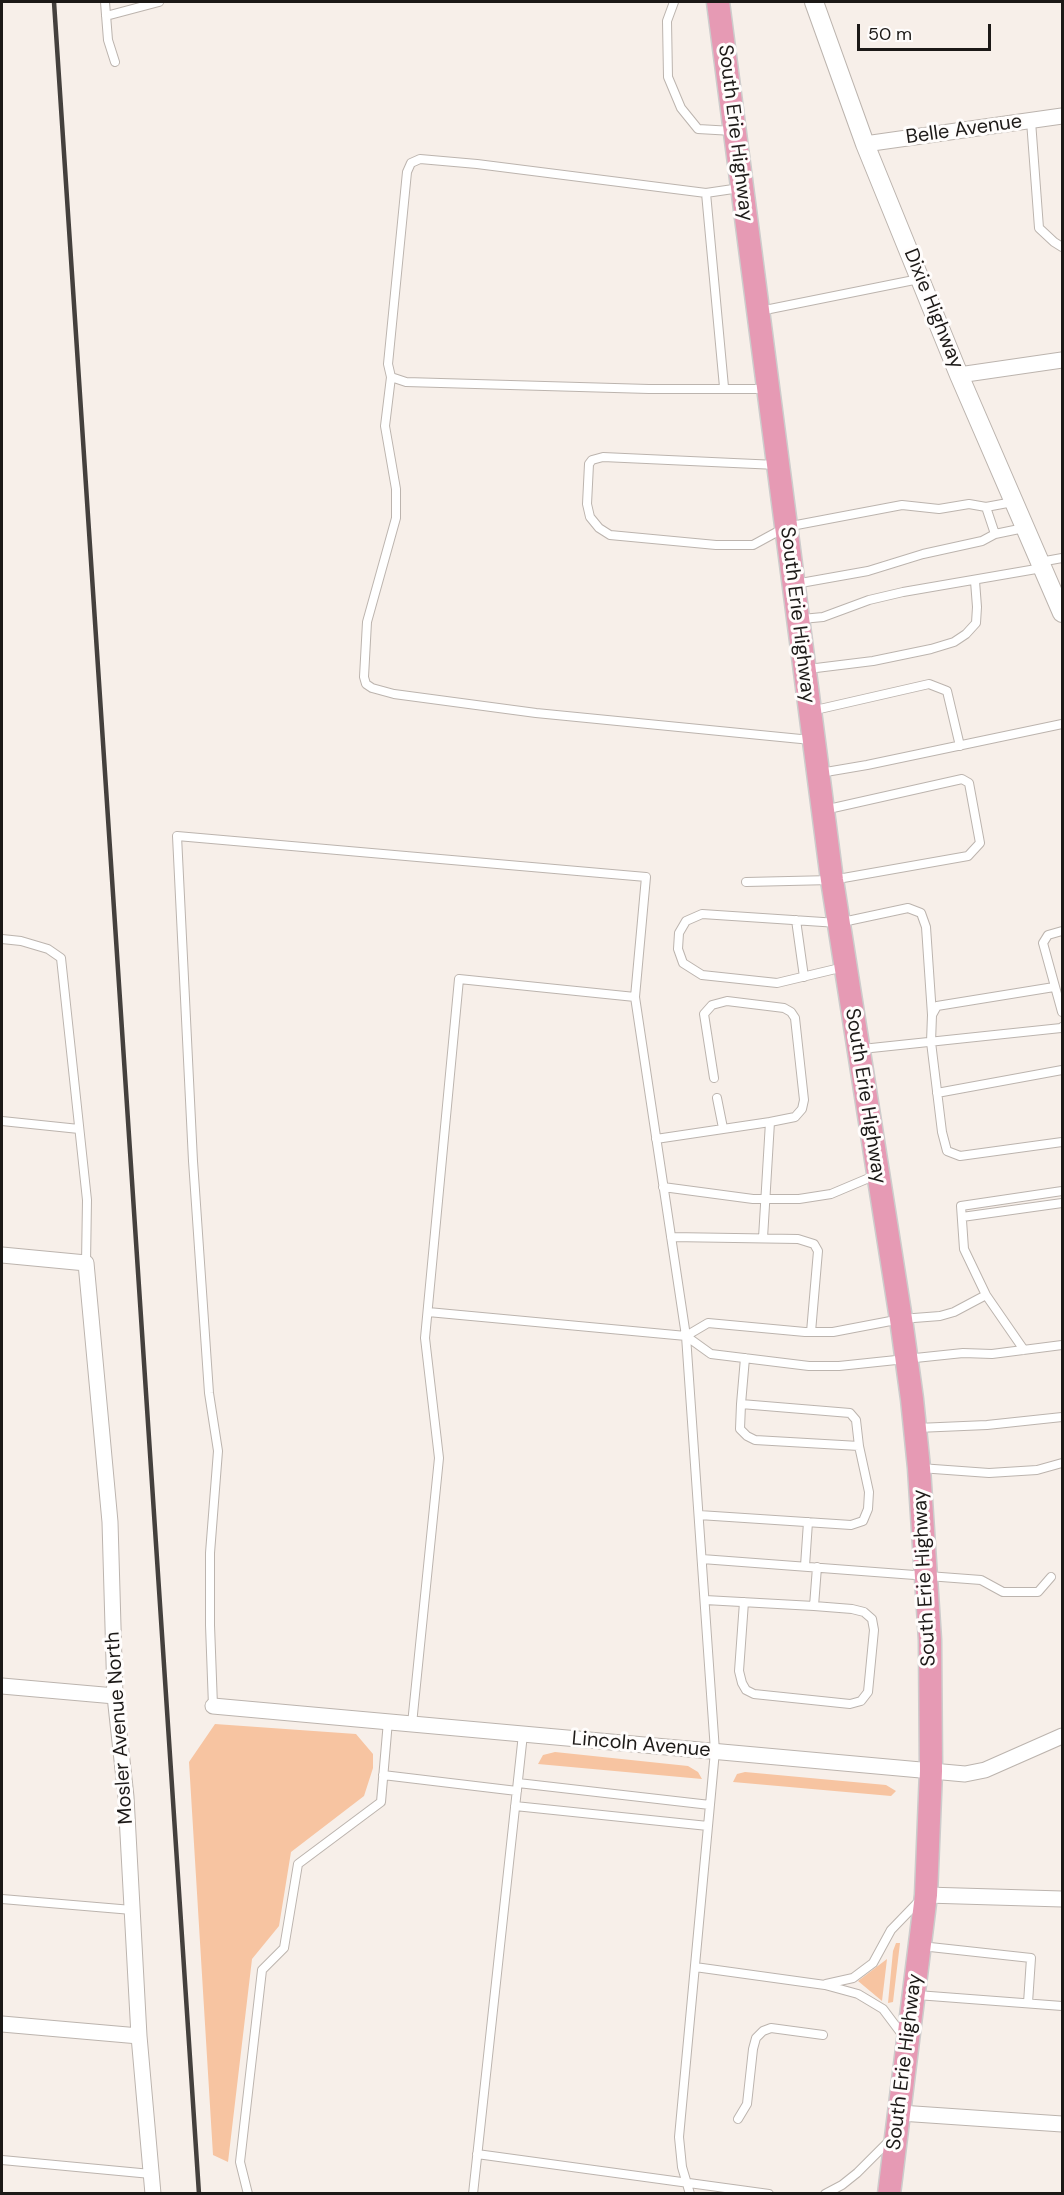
<!DOCTYPE html>
<html>
<head>
<meta charset="utf-8">
<style>
	body { margin:0 }
	#map { position:relative; width:1064px; height:2195px; overflow:hidden; background:#f7efe9; font-family:"DM Sans",sans-serif }
	canvas { display:block }
	.frame { position:absolute; inset:0; border:3px solid #1c1917; pointer-events:none }
	.scale { position:absolute; left:857px; top:24px; width:134px; height:27px; box-sizing:border-box; border:3px solid #1c1917; border-top:0; padding-left:8px; font-size:18px; line-height:21px; white-space:nowrap; color:#1c1917; -webkit-text-stroke:4px #fffdfc; paint-order:stroke }
</style>
</head>
<body>
<div id="map">
<canvas width="1064" height="2195"></canvas>
<div class="frame"></div>
<div class="scale">50 m</div>
</div>
<script>
const g = document.querySelector('canvas').getContext('2d');
g.lineJoin = 'round';
function paint(path, color) {
  g.fillStyle = color;
  g.fill(path, 'evenodd');
}
function poly(rows) {
  const path = new Path2D();
  for (const r of rows) {
    path.moveTo(r[0], r[1]);
    for (let i = 2; i < r.length; i += 2) path.lineTo(r[i], r[i + 1]);
  }
  return path;
}
function trace(path, color, width, dash) {
  g.strokeStyle = color;
  g.lineWidth = width;
  g.lineCap = dash ? 'butt' : 'round';
  g.setLineDash(dash || []);
  g.stroke(path);
}
function label(font, color, halo, rows, align = 'center') {
  g.font = font + ' "DM Sans",sans-serif';
  g.lineWidth = 6;
  g.setLineDash([]);
  g.textBaseline = 'middle';
  g.strokeStyle = halo;
  g.fillStyle = color;
  for (const [text, x, y, turn = 0] of rows) {
    g.save();
    g.translate(x, y);
    g.rotate((+turn || 0) * Math.PI / 180);
    g.textAlign = isNaN(turn) ? turn : align;
    if (halo) g.strokeText(text, 0, 0);
    g.fillText(text, 0, 0);
    g.restore();
  }
}
paint(poly([
	[215,1724,356,1734,373,1754,373,1768,364,1796,291,1852,279,1926,252,1959,228,2162,213,2155,189,1762],
	[555,1752,688,1766,698,1772,702,1779,538,1764,543,1755],
	[745,1772,886,1785,896,1791,891,1796,733,1782,737,1774],
	[896,1943,900,1943,893,2002,888,2003,893,1951],
	[887,1959,882,2001,858,1981]
]), '#f7c4a1');
const service = poly([
	[105,2,108,40,115,62],
	[674,2,667,21,668,77,681,108,698,129,733,131],
	[106,16,159,2],
	[1031,121,1039,228,1054,242,1062,247],
	[706,193,477,164,420,159,411,163,407,172,388,364,391,377,385,426,396,489,396,518,367,622,364,677,366,684,372,688,394,694,536,713,811,740],
	[760,311,919,279],
	[391,377,406,382,649,389,766,389],
	[724,387,706,193,740,188],
	[777,465,603,457,592,460,589,464,587,504,590,517,599,528,610,535,716,545,753,545,786,527,902,505,939,509,969,504,986,507,995,534,982,541,923,554,868,571,795,584],
	[986,507,1013,502],
	[995,534,1024,528],
	[1040,562,1062,558],
	[802,619,823,617,869,600,903,592,1042,568],
	[808,669,873,661,931,649,954,642,966,634,976,623,977,607,975,581],
	[811,711,929,684,947,691,960,746],
	[820,773,867,765,1062,724],
	[746,882,832,880,968,856,980,843,969,783,962,779,824,810],
	[796,920,804,977],
	[1062,931,1048,935,1043,943,1062,1012],
	[2,939,21,941,48,949,61,958,87,1200,86,1263],
	[844,967,777,983,702,975,683,963,678,949,679,933,686,921,702,914,838,923,908,908,921,913,926,927,932,1015],
	[1054,987,937,1006,932,1015,931,1042,942,1132,947,1151,960,1156,1062,1142],
	[862,1049,1061,1028,1062,1027],
	[714,1078,704,1014,712,1005,727,1001,784,1008,791,1012,795,1018,804,1100,802,1109,795,1117,770,1122,763,1238],
	[937,1093,1062,1070],
	[717,1098,723,1128],
	[2,1121,79,1129],
	[656,1139,770,1122],
	[663,1187,753,1199,799,1199,831,1194,876,1175],
	[962,1217,1062,1203],
	[671,1237,798,1239,814,1244,818,1251,811,1332],
	[428,1312,686,1336,711,1354,809,1366,839,1366,963,1353,992,1354,1062,1345],
	[686,1336,708,1323,805,1332,833,1332,901,1319,940,1316,954,1312,986,1295],
	[1024,1350,986,1295,964,1249,961,1206,1062,1191],
	[741,1404,740,1429,747,1436,755,1440,859,1446,856,1420,850,1413,741,1404,745,1358],
	[917,1428,987,1425,1062,1417],
	[920,1468,989,1473,1037,1470,1062,1463],
	[699,1515,851,1525,863,1521,868,1509,869,1492,859,1446],
	[702,1559,981,1580,1003,1592,1038,1592,1051,1577],
	[805,1566,808,1522],
	[705,1600,814,1606,817,1567],
	[744,1602,739,1671,742,1683,746,1690,754,1694,850,1704,861,1701,868,1692,874,1630,872,1619,864,1612,852,1609,814,1606],
	[213,1706,210,1625,210,1553,218,1451,209,1393,193,1161,177,836,646,877,635,997,686,1336,715,1751,679,2137,682,2167,690,2194],
	[412,1724,439,1458,425,1338,459,979,635,997],
	[383,1775,517,1791],
	[518,1783,710,1805],
	[515,1806,708,1826],
	[2,1899,132,1910],
	[921,1946,1031,1958,1028,2003],
	[695,1967,825,1985,858,1994,883,2009,904,2037],
	[826,1984,853,1978,873,1963,891,1930,920,1900],
	[917,1995,1062,2006],
	[738,2119,747,2104,753,2049,756,2038,763,2031,771,2028,823,2035],
	[477,2154,769,2194],
	[2,2160,151,2174],
	[248,2194,240,2162,262,1970,284,1948,298,1864,381,1802,388,1721],
	[473,2194,523,1734],
	[825,2194,842,2185,857,2173,890,2140]
]);
const minor = poly([
	[865,144,1062,116],
	[959,375,1062,360],
	[2,1255,86,1263,110,1522,115,1696,126,1797,139,2036,153,2194],
	[2,1686,115,1696],
	[213,1706,965,1774,985,1770,1062,1736],
	[926,1895,1062,1899],
	[2,2024,139,2036],
	[900,2113,1062,2124]
]);
const tertiary = poly([
	[814,2,865,144,959,375,1062,613]
]);
const primary = poly([
	[718,2,832,880,901,1319,912,1399,919,1468,930,1640,931,1771,926,1895,889,2194]
]);
trace(service, '#bcb4ae', 10);
trace(minor, '#bcb4ae', 17);
trace(tertiary, '#bcb4ae', 20);
trace(primary, '#cdcccc', 25);
trace(service, '#fff', 8);
trace(minor, '#fff', 15);
trace(tertiary, '#fff', 18);
trace(primary, '#e69ab4', 22);
trace(poly([
	[54,2,199,2194]
]), '#44403d', 4.5);
label('20px', '#1c1917', '#fffdfc', [
	["Belle Avenue",964,130,-8],
	["South Erie Highway",735,133,83],
	["Dixie Highway",933,309,68],
	["South Erie Highway",797,615,83],
	["South Erie Highway",865,1096,81],
	["South Erie Highway",925,1578,-93],
	["Mosler Avenue North",120,1728,-94],
	["Lincoln Avenue",641,1745,5],
	["South Erie Highway",905,2062,-83]
]);
</script>
</body>
</html>
